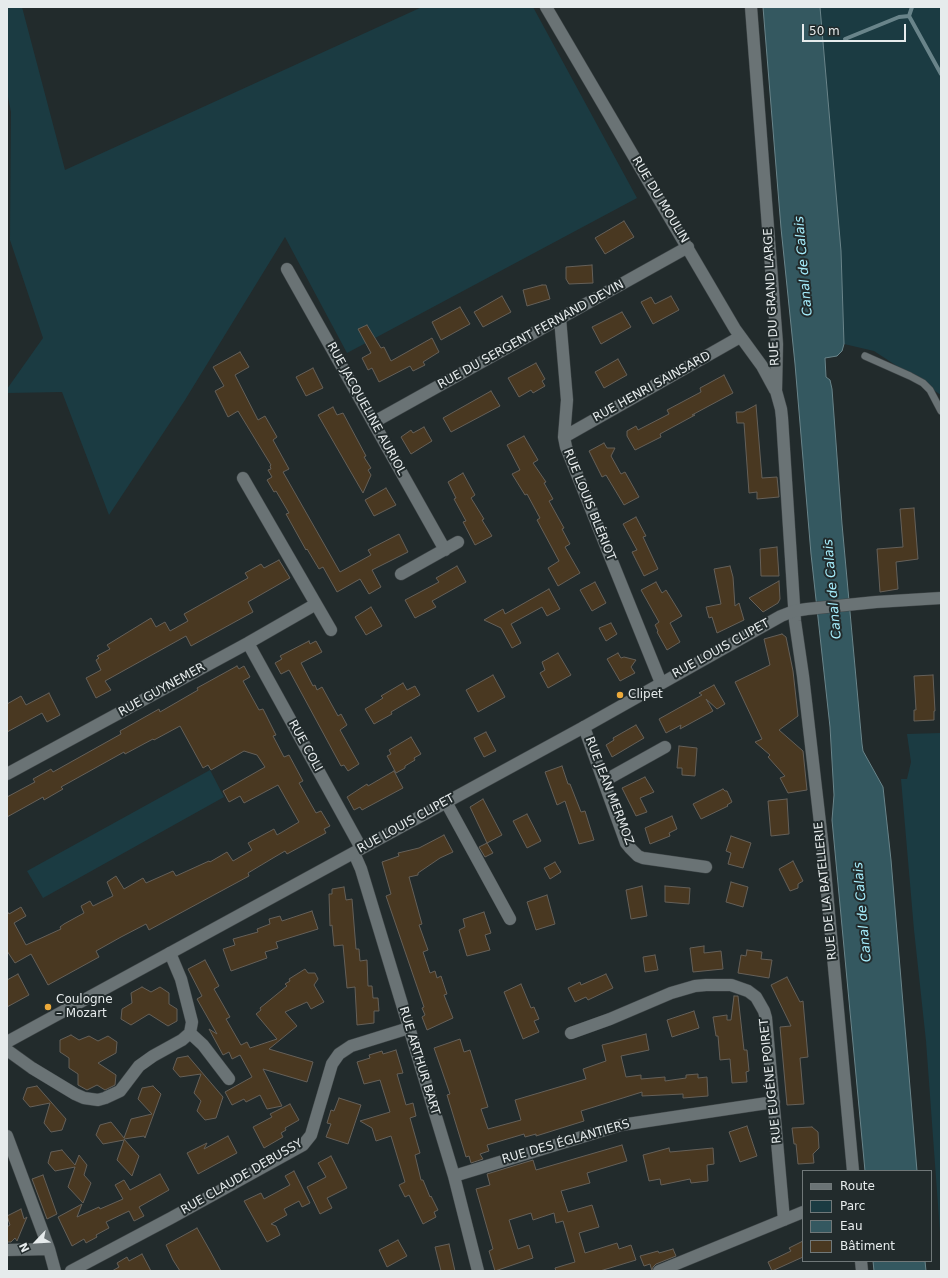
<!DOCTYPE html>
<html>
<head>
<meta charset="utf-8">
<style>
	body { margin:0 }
	#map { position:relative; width:948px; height:1278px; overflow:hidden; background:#222b2c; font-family:"DejaVu Sans",sans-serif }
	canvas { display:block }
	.frame { position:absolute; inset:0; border:8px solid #e6ebec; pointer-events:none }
	.legend { position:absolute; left:802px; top:1170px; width:130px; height:92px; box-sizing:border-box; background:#222b2c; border:1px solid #707879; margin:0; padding:5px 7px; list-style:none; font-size:12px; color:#e6ebec }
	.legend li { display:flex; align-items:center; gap:8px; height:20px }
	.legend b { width:20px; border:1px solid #707879 }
	.north { position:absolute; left:16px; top:1222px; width:40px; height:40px; -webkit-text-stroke:3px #222b2c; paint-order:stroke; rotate:245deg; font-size:11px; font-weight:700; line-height:16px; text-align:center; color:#e6ebec }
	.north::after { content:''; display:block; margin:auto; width:14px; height:18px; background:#e6ebec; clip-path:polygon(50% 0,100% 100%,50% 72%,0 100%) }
	.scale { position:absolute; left:802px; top:24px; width:104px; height:18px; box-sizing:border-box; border:2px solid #e6ebec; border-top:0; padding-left:5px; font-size:12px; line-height:14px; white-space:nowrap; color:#e6ebec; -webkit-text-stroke:3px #222b2c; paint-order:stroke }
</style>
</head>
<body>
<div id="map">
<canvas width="948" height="1278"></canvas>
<div class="frame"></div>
<ul class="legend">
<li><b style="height:5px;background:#6a7375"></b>Route</li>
<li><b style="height:11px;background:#1b3b42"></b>Parc</li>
<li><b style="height:11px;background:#345860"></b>Eau</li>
<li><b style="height:11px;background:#493821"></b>Bâtiment</li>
</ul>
<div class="north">N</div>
<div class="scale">50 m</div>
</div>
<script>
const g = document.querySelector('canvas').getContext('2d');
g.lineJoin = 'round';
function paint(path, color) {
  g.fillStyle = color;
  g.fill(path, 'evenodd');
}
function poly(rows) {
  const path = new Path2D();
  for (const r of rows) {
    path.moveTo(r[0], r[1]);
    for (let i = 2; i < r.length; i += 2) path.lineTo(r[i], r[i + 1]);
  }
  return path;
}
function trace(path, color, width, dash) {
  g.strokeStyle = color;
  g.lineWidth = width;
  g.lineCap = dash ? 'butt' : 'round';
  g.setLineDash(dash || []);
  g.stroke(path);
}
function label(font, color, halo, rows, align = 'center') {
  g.font = font + ' "DejaVu Sans",sans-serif';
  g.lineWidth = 4;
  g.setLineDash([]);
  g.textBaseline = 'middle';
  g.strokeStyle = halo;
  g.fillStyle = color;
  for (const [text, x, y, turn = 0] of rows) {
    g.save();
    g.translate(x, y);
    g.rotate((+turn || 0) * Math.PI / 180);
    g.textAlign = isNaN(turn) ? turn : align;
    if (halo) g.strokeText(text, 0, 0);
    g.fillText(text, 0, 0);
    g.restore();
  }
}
paint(poly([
	[7,7,22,7,65,170,422,7,533,7,637,198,347,353,285,237,185,400,109,515,62,392,7,393,7,389,43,338,10,240,11,112,7,92],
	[820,7,941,7,941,395,874,351,844,344,841,251],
	[941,733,941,1246,926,1041,914,930,901,779,907,779,911,762,907,734],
	[210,770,224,797,43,898,27,871]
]), '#1b3b42');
const water = poly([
	[763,7,820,7,841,251,844,344,842,351,837,356,825,358,826,377,830,380,832,389,842,524,862,744,863,751,883,787,891,860,917,1171,865,1171,832,820,834,795,830,727,811,554,795,364,781,228,763,7],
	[873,1261,925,1261,926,1271,874,1271,873,1261]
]);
paint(water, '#345860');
trace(water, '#69848a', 1);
trace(poly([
	[909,16,941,74],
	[845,39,899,17,909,16,912,7]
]), '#69848a', 4);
const building = poly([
	[624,221,634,237,605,254,595,238,624,221],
	[592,265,593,283,569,284,566,279,566,267,592,265],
	[542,285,546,285,550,299,527,306,523,290,542,285],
	[502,296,511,312,483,327,474,312,502,296],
	[671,296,679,310,653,324,641,302,651,297,655,304,671,296],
	[460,307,470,324,441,340,432,322,460,307],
	[622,312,631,327,601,344,592,327,622,312],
	[367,325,381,348,384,347,391,361,432,338,439,352,423,362,425,365,413,371,410,366,379,382,372,368,368,370,362,358,371,353,358,329,367,325],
	[240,352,249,367,235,375,258,420,265,416,277,437,273,440,289,469,283,472,340,572,371,555,368,550,399,534,408,552,372,570,381,587,369,594,360,579,337,592,323,567,319,569,307,549,306,550,286,514,289,513,276,491,274,492,267,480,272,477,268,470,271,469,270,466,271,465,238,411,228,417,215,391,224,386,213,367,240,352],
	[618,359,627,375,604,388,595,372,618,359],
	[536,363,545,379,542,381,545,386,533,393,531,390,519,397,508,378,536,363],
	[313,368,323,388,306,396,296,377,313,368],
	[724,375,733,393,692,415,695,415,660,434,661,437,635,450,627,436,627,431,636,426,638,430,669,414,667,410,701,392,700,388,724,375],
	[491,391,500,406,451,432,443,418,491,391],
	[756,405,762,478,777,477,779,497,757,499,757,492,749,493,744,423,737,423,736,412,743,412,756,405],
	[333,407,337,415,343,413,366,456,364,457,371,468,368,470,371,475,363,493,318,415,333,407],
	[424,427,432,441,411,454,401,437,411,430,413,433,424,427],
	[524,436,538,460,533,463,546,482,544,483,553,499,549,501,564,528,562,529,570,544,565,547,580,573,558,586,548,568,559,561,537,520,540,518,527,494,525,495,512,474,520,470,507,445,524,436],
	[604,443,607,448,615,448,611,456,621,474,625,472,639,497,624,505,606,475,602,477,589,451,604,443],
	[463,473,475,495,471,498,484,519,482,520,492,536,475,545,463,522,466,521,454,499,456,498,448,482,463,473],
	[386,488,396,505,374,516,365,500,386,488],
	[914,508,918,559,896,562,898,589,880,592,877,549,903,547,900,509,914,508],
	[636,517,646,536,643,537,658,569,644,576,632,552,637,550,623,524,636,517],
	[777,547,779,576,761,576,760,549,777,547],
	[279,560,290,578,248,602,253,612,191,646,186,636,105,681,111,690,96,698,86,678,101,670,96,660,99,658,97,656,110,649,107,645,151,618,156,627,165,622,170,631,188,621,184,614,248,578,245,573,261,564,264,568,279,560],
	[457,566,466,582,432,601,436,607,415,618,405,600,439,582,436,578,457,566],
	[730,566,733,577,735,606,739,603,744,620,717,633,712,617,709,618,706,607,721,604,714,569,730,566],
	[779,581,780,599,778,603,763,612,749,598,779,581],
	[595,582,606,603,592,611,580,590,595,582],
	[656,582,662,593,666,590,682,616,670,623,680,642,667,650,657,632,658,631,655,625,659,622,641,590,656,582],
	[549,589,560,609,547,616,542,607,511,624,521,643,512,648,501,628,484,620,503,609,505,614,549,589],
	[371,607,382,626,366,635,355,617,371,607],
	[611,623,617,634,606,641,599,628,611,623],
	[782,634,786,637,793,671,798,716,779,730,803,751,807,790,788,793,780,778,785,776,768,757,770,755,755,742,762,739,735,682,770,665,764,639,782,634],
	[309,641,310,644,316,641,322,652,301,663,313,686,315,685,317,690,322,687,338,716,341,714,347,725,340,730,359,764,348,771,344,765,341,766,289,670,281,674,275,663,282,659,280,656,309,641],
	[558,653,571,675,548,688,540,673,545,670,542,662,558,653],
	[618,653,621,658,624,657,636,660,631,667,635,673,620,681,607,659,618,653],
	[237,666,239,669,244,666,250,677,243,681,259,710,263,709,276,735,273,736,284,757,289,755,303,781,299,783,316,813,321,811,330,826,324,829,326,833,287,854,285,851,273,858,248,873,249,876,149,930,146,924,121,937,96,951,99,957,48,985,31,954,15,963,7,951,7,911,9,914,21,907,26,916,14,923,26,945,61,929,60,927,64,924,84,913,81,906,90,901,93,906,113,896,107,882,116,876,124,889,143,878,146,883,173,871,176,876,209,861,210,862,227,852,233,861,252,850,248,843,274,829,277,835,299,822,278,785,244,803,240,796,229,802,223,791,265,767,257,755,244,751,211,770,208,765,203,768,180,726,154,740,153,739,125,754,124,752,61,787,63,789,44,800,43,797,7,817,7,797,35,782,33,779,51,769,53,772,121,734,120,731,159,709,160,712,198,690,197,688,237,666],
	[493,675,505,697,478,712,466,690,493,675],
	[933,675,935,711,934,711,934,720,914,721,914,710,916,710,914,676,933,675],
	[403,683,407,690,415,686,420,695,391,712,392,714,374,724,365,709,383,698,381,696,403,683],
	[714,685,725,704,717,709,706,699,713,711,680,729,681,725,666,733,659,719,702,695,699,693,714,685],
	[49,693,60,715,47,722,42,713,7,732,7,704,21,696,26,705,49,693],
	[636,725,644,738,612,757,606,745,614,740,613,738,636,725],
	[486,732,496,751,484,757,474,738,486,732],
	[411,737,421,754,414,758,415,760,405,766,405,768,396,773,387,756,391,754,389,750,411,737],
	[679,746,697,748,695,776,682,775,682,768,677,768,679,746],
	[562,766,568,784,570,784,581,812,585,811,594,840,579,844,565,801,557,805,545,772,562,766],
	[394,771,403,788,362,810,360,807,354,810,347,797,367,784,368,786,394,771],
	[645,777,654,792,640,798,647,812,636,816,622,788,645,777],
	[723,789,725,791,727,791,732,802,727,805,728,806,701,819,693,804,723,789],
	[483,799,502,835,487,843,470,807,483,799],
	[787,799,789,834,771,836,768,801,787,799],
	[527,814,541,841,527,848,513,821,527,814],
	[672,816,677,829,669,833,670,836,650,844,645,828,672,816],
	[444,835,453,852,440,858,418,873,418,875,409,877,422,924,419,925,428,950,423,952,430,973,435,971,437,978,441,976,447,994,444,995,453,1018,427,1030,422,1017,425,1015,422,1008,424,1007,386,896,391,894,382,862,399,856,398,853,419,848,444,835],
	[731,836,751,843,743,868,728,864,731,853,726,851,731,836],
	[487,843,493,853,485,857,479,847,487,843],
	[793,861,803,881,798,884,798,888,790,891,779,869,793,861],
	[555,862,561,872,550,879,544,868,555,862],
	[731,882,748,887,743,907,726,902,731,882],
	[642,886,647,916,631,919,626,890,642,886],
	[665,886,690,888,689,904,665,902,665,886],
	[344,887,346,900,352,899,356,949,359,949,360,961,367,960,368,986,372,986,373,998,378,998,379,1011,374,1011,374,1023,357,1025,355,987,347,988,343,945,334,946,332,925,330,926,329,894,332,894,332,889,344,887],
	[547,895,555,924,536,930,527,902,547,895],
	[312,911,318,929,276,942,278,948,265,952,267,958,231,971,223,949,235,945,233,939,258,932,257,929,270,924,269,919,280,916,282,921,312,911],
	[484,912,491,933,485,935,490,950,467,956,459,930,465,927,463,919,484,912],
	[704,946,704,953,721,951,723,969,693,972,690,948,704,946],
	[747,950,762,952,761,959,772,960,769,978,738,973,741,955,746,956,747,950],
	[655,955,658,970,645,972,643,957,655,955],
	[205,960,219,986,214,989,230,1017,226,1019,241,1045,247,1042,250,1048,277,1039,256,1014,261,1010,260,1008,287,986,285,984,290,981,289,979,305,969,308,973,315,973,318,979,314,985,324,1002,311,1009,307,1002,285,1012,297,1026,269,1049,313,1062,307,1082,263,1069,282,1106,267,1109,260,1095,246,1102,244,1099,232,1105,225,1092,252,1077,240,1055,232,1059,229,1052,223,1055,209,1029,217,1034,197,999,202,996,188,969,205,960],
	[18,974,29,995,7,1007,7,980,18,974],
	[606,974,613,988,588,1000,586,997,575,1002,568,988,580,982,581,985,606,974],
	[787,977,800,1002,803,1001,808,1057,800,1058,804,1104,787,1105,780,1027,791,1026,771,985,787,977],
	[521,984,531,1008,534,1007,539,1019,534,1021,539,1032,523,1039,504,992,521,984],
	[142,987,151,992,160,987,169,993,169,1004,177,1009,177,1021,168,1026,149,1014,131,1025,121,1019,122,1009,132,1003,131,993,142,987],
	[734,996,738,996,744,1050,747,1050,749,1071,746,1072,747,1082,732,1083,730,1059,720,1060,718,1036,716,1036,713,1017,727,1015,727,1020,731,1020,734,996],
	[694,1011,699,1028,672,1037,667,1020,694,1011],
	[646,1034,649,1050,621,1056,626,1077,641,1075,641,1079,665,1077,665,1081,686,1078,686,1075,698,1074,698,1078,707,1077,708,1096,683,1098,683,1094,642,1096,642,1092,581,1111,584,1121,536,1136,536,1134,525,1137,524,1134,487,1145,489,1151,480,1154,483,1159,471,1163,469,1156,466,1157,447,1095,450,1094,434,1048,460,1039,464,1052,470,1050,488,1107,481,1109,488,1129,521,1120,515,1100,586,1079,583,1069,606,1061,602,1045,646,1034],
	[71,1035,79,1040,89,1036,98,1041,108,1036,117,1042,116,1053,98,1063,116,1075,115,1085,105,1090,97,1085,87,1090,78,1085,78,1074,69,1068,69,1058,60,1052,60,1040,71,1035],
	[396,1050,403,1073,397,1074,406,1105,413,1103,416,1116,410,1118,420,1153,415,1155,421,1180,423,1180,430,1197,431,1196,438,1210,434,1212,436,1217,423,1224,409,1195,405,1197,399,1185,405,1182,391,1136,376,1141,372,1128,360,1121,390,1112,380,1080,364,1084,357,1062,370,1058,369,1055,382,1051,383,1054,396,1050],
	[188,1056,223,1097,216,1118,205,1120,197,1111,201,1101,194,1093,201,1074,180,1077,173,1069,177,1058,188,1056],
	[37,1086,66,1119,62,1130,51,1132,44,1123,50,1103,30,1107,23,1099,27,1088,37,1086],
	[153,1086,161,1094,145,1138,144,1136,124,1139,139,1156,132,1176,117,1160,124,1140,103,1144,96,1135,100,1125,111,1122,124,1138,131,1119,152,1114,138,1099,142,1088,153,1086],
	[339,1098,361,1105,348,1144,326,1137,331,1124,327,1123,331,1110,334,1111,339,1098],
	[290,1104,299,1120,285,1128,286,1130,281,1133,283,1137,264,1148,253,1127,272,1117,270,1114,290,1104],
	[747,1126,757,1156,740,1162,729,1132,747,1126],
	[812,1127,818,1132,819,1148,813,1154,814,1163,798,1164,796,1144,794,1144,792,1128,812,1127],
	[228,1136,237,1153,198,1174,187,1153,207,1143,204,1149,228,1136],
	[622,1145,627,1161,587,1173,590,1183,561,1191,568,1212,592,1205,599,1227,579,1233,585,1253,617,1243,619,1249,631,1245,636,1260,600,1271,556,1271,555,1268,575,1262,563,1221,556,1223,554,1213,533,1220,531,1213,509,1220,518,1249,529,1245,533,1258,495,1271,489,1251,493,1249,476,1189,490,1185,487,1174,533,1160,536,1170,622,1145],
	[669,1148,670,1152,713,1148,714,1164,707,1165,708,1181,691,1183,690,1179,661,1185,660,1179,649,1181,643,1155,669,1148],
	[62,1150,75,1165,79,1155,87,1165,84,1175,91,1183,83,1203,68,1187,75,1167,55,1171,48,1163,51,1152,62,1150],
	[331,1156,347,1188,327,1198,332,1208,320,1214,307,1187,326,1177,318,1163,331,1156],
	[294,1171,310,1203,302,1207,299,1201,284,1209,287,1215,271,1224,276,1226,280,1235,267,1242,244,1201,261,1193,264,1199,290,1185,285,1176,294,1171],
	[160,1174,169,1190,139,1207,144,1216,134,1221,129,1211,106,1222,109,1228,96,1235,97,1237,86,1243,84,1239,72,1246,58,1217,82,1204,77,1217,99,1207,100,1209,123,1199,115,1185,124,1180,130,1190,160,1174],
	[43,1175,57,1214,47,1219,32,1179,43,1175],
	[21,1209,24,1219,27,1217,17,1241,15,1238,11,1242,7,1242,7,1227,10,1225,7,1216,21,1209],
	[197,1228,209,1249,221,1271,180,1271,173,1260,166,1245,197,1228],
	[398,1240,407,1256,387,1267,379,1250,398,1240],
	[803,1241,803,1257,772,1271,768,1262,791,1251,789,1248,803,1241],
	[449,1244,455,1271,441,1271,435,1247,449,1244],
	[673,1249,676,1256,656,1264,653,1267,652,1271,650,1264,644,1266,640,1256,658,1251,659,1253,673,1249],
	[142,1254,151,1271,112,1271,119,1267,117,1263,127,1257,129,1261,142,1254]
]);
paint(building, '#493821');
trace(building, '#656059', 1);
const service = poly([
	[865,356,910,376,923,383,930,390,941,411]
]);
const minor = poly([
	[546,7,735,329,762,366,775,390],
	[751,7,777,344,776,391,781,409,782,418,795,621,803,676,823,849,853,1171],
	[287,269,445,550],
	[560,318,567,400,564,437,566,447,661,683],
	[374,422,688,247],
	[564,437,740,337],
	[243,478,331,630],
	[401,574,458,542],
	[248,643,361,848],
	[584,727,626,843,630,848,638,856,643,858,706,867],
	[7,774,248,643,316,604],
	[604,781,665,747],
	[446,802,510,919],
	[354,853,361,869,454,1176,478,1271],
	[170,953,181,979,192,1022,190,1033],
	[190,1033,203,1045,229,1079],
	[571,1033,610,1019,671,993,695,986,706,985,731,985,748,991,756,997,764,1011,766,1018,784,1220],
	[7,1050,32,1068,75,1094,84,1098,98,1100,105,1098,120,1091,139,1066,153,1056,182,1040,190,1033],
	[7,1136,49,1249,55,1271],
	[454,1176,621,1125,774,1102],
	[7,1250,49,1249],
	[861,1261,862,1271],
	[71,1271,171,1218,303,1145,311,1135,332,1064,339,1054,351,1046,409,1028],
	[659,1271,803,1212]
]);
const tertiary = poly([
	[7,1042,584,727,781,616,794,611,807,609,876,602,941,598]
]);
trace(service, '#404749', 8);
trace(minor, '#404749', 13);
trace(tertiary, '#404749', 13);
trace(service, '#6a7375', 7);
trace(minor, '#6a7375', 12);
trace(tertiary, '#6a7375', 12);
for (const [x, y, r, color] of [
	[620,695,4,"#eca93a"],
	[48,1007,4,"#eca93a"]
]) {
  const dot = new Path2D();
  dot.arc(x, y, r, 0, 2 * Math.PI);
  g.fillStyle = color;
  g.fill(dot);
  trace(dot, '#222b2c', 1.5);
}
label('12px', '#e6ebec', '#222b2c', [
	["RUE DU MOULIN",660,200,59],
	["RUE DU GRAND LARGE",772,297,-93],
	["RUE DU SERGENT FERNAND DEVIN",531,335,-29],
	["RUE HENRI SAINSARD",652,387,-29],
	["RUE JACQUELINE AURIOL",366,409,61],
	["RUE LOUIS BLÉRIOT",589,505,68],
	["RUE LOUIS CLIPET",721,649,-29],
	["RUE GUYNEMER",162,690,-29],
	["RUE COLI",305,746,61],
	["RUE JEAN MERMOZ",609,791,69],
	["RUE LOUIS CLIPET",406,824,-29],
	["RUE DE LA BATELLERIE",826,891,-96],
	["RUE ARTHUR BART",419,1061,73],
	["RUE EUGÉNE POIRET",771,1081,-96],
	["RUE DES ÉGLANTIERS",566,1142,-16],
	["RUE CLAUDE DEBUSSY",242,1177,-30]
]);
label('12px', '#e6ebec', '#222b2c', [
	["Clipet",628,695],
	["Coulogne",56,1000],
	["– Mozart",56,1014]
], 'left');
label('italic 13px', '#a6eefd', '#222b2c', [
	["Canal de Calais",804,266,-95],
	["Canal de Calais",833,589,-95],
	["Canal de Calais",863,912,-95]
]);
</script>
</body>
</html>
